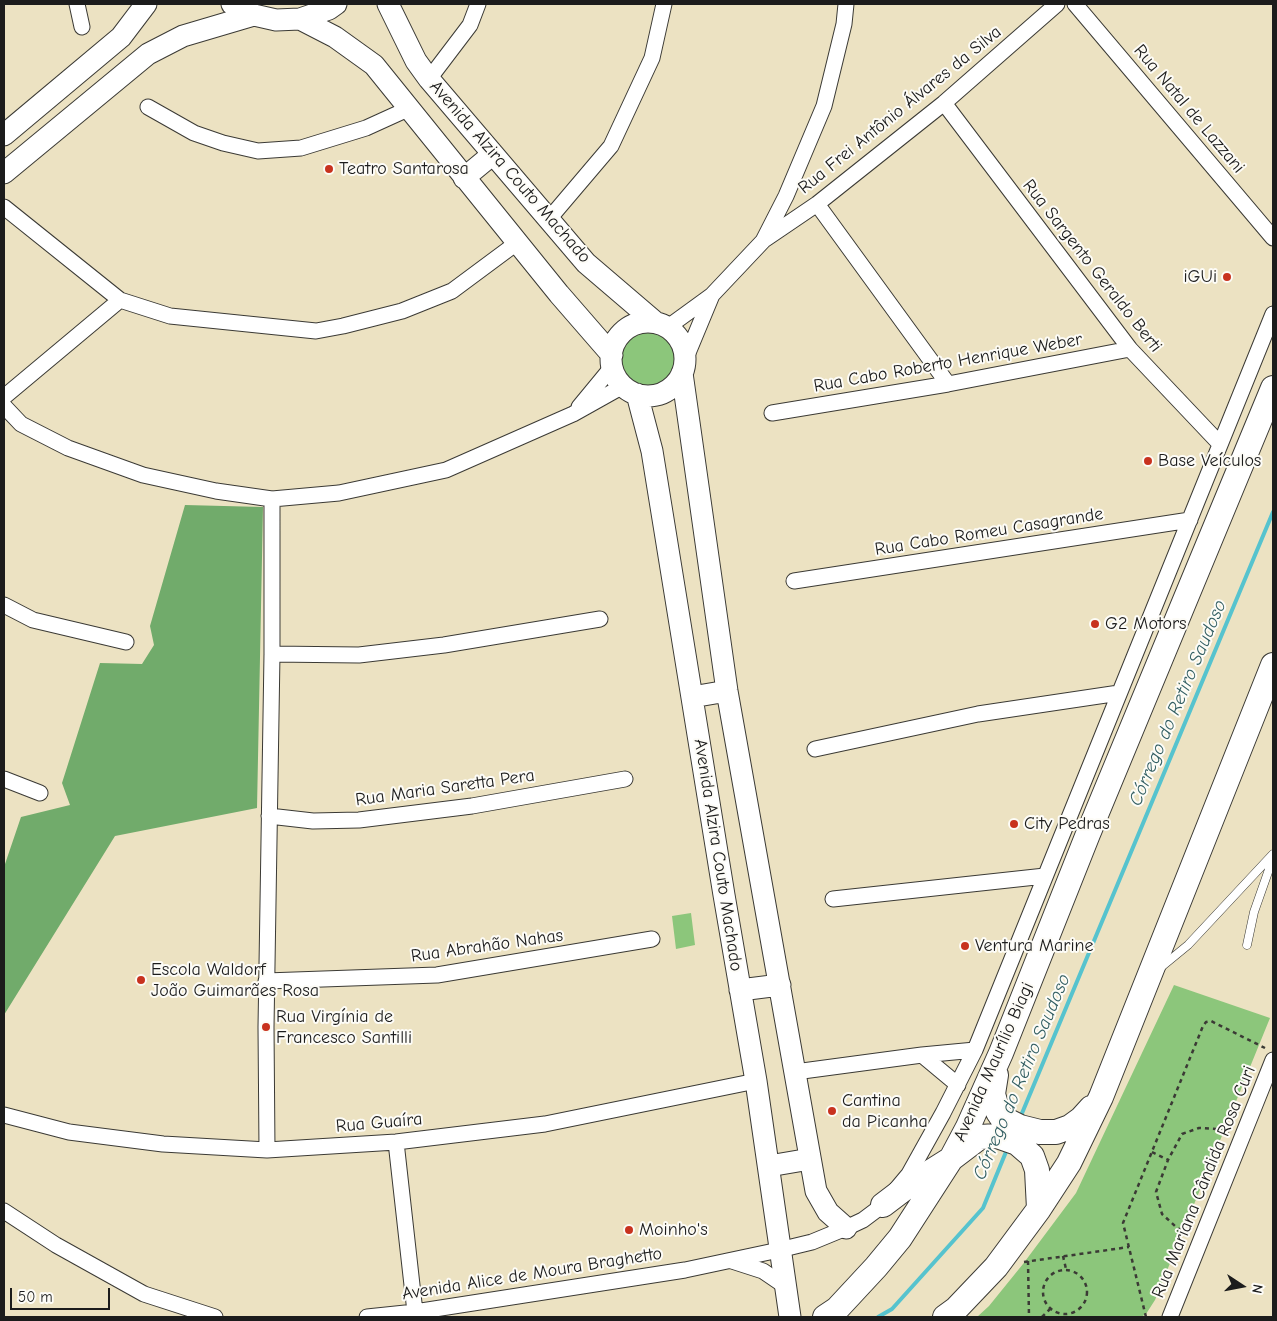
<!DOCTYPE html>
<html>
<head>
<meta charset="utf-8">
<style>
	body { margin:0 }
	#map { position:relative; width:1277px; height:1321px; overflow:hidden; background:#ece2c2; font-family:"Comic Neue",sans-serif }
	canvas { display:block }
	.frame { position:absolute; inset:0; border:5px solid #1c1c1c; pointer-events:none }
	.north { position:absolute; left:1217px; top:1261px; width:50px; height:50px; -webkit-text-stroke:4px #fdfcf7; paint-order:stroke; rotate:101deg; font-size:14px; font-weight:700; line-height:20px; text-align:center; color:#1c1c1c }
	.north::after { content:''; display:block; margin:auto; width:18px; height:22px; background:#1c1c1c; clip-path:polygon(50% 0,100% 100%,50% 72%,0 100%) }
	.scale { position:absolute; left:10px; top:1288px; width:100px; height:22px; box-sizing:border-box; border:2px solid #1c1c1c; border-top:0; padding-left:6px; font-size:15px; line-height:18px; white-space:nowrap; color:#1c1c1c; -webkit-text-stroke:4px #fdfcf7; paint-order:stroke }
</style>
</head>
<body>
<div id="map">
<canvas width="1277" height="1321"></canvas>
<div class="frame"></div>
<div class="north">N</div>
<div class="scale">50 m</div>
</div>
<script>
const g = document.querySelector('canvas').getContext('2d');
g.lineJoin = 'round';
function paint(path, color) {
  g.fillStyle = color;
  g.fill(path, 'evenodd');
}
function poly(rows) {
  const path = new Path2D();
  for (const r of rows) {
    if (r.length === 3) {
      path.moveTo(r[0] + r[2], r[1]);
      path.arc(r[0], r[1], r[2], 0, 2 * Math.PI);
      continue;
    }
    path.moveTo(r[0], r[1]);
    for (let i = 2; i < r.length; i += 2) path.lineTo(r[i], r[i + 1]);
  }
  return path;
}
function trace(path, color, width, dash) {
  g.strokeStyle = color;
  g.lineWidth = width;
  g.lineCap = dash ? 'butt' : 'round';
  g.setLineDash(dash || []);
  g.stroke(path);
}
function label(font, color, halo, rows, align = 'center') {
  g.font = font + ' "Comic Neue",sans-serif';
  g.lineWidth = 4;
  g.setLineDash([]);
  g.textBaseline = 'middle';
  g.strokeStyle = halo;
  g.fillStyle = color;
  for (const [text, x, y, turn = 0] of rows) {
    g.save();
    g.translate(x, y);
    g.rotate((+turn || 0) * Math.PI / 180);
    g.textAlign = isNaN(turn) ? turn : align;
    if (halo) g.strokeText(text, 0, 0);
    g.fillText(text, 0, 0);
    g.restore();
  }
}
paint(poly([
	[649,358,29],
	[691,913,695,945,676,949,672,916],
	[1174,985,1270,1018,1155,1300,1146,1314,1141,1317,977,1317,989,1306,1023,1264,1076,1193]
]), '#8cc67b');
paint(poly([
	[185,505,263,507,257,808,115,836,4,1015,4,867,21,817,70,805,62,783,100,663,142,664,154,645,150,626]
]), '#71ab6b');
trace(poly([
	[1020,1118,1273,512],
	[878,1317,892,1309,983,1208,1008,1147]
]), '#56c3ce', 4);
const lane = poly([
	[1247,945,1254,912,1273,858],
	[1160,968,1188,945,1273,854]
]);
const street = poly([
	[77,4,82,27],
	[1075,4,1273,238],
	[429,79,470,25,478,4],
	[944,103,1130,349,1220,444],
	[148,107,194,133,223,143,258,151,301,148,366,128,410,108],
	[817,204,948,384],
	[4,207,120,300,170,316,316,331,343,326,402,311,452,291,518,242],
	[549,219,611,146,652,58,664,4],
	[764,240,817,204,944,103,1057,4],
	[668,327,712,295,763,241,786,196,824,106,844,24,846,4],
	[685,360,712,295],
	[4,397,120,300],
	[4,406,21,424,68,448,143,475,216,491,272,499,339,493,446,470,573,414,623,386],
	[579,407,612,367],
	[772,413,948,384,1130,349],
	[794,581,1190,520],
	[4,605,33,620,126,642],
	[272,654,359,655,444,645,600,619],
	[815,749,978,714,1119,693],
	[4,779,40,793],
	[269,816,313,821,359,820,472,806,625,779],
	[833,899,1045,876],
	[266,981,437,975,652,939],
	[922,1055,958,1085],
	[795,1072,922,1055,975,1050],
	[4,1115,69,1132,163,1144,267,1150,396,1142,545,1124,756,1081],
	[396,1142,415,1312],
	[267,1150,266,1027,272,654,272,499],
	[4,1211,56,1245,144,1294,215,1317],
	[732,1261,763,1271,785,1286],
	[367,1317,415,1312,685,1270,779,1250,812,1242,846,1228,863,1220,883,1205,909,1174,943,1113,975,1050,1273,314],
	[1170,1317,1273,1060]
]);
const secondary = poly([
	[232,4,254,15,276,20,300,19,329,9,336,4],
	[388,4,416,61,429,79,586,263,655,322],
	[300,19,335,37,374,65,559,294,612,355],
	[4,135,121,37,146,4],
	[4,173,148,54,183,36,254,15],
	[464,178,493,154],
	[648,359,37],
	[682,373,727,691,816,1191,828,1212,846,1228],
	[637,394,652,451,724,895,756,1081,790,1317],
	[692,697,727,691],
	[740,990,780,985],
	[769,1166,810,1159]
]);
const primary = poly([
	[996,1075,993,1094,998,1112,1002,1118,1020,1127,1040,1132,1056,1132,1070,1127,1081,1119,1091,1108],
	[883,1205,908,1186,951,1159,980,1137,997,1136,1017,1143,1032,1156,1037,1170,1039,1209],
	[825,1317,837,1309,876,1267,900,1238,951,1159,968,1127,1001,1053,1088,834,1273,388],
	[945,1317,956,1309,996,1267,1039,1209,1069,1163,1101,1097,1273,665]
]);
trace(lane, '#3b3a35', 9);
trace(street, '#3b3a35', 17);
trace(secondary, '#3b3a35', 23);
trace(primary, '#3b3a35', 26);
trace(poly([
	[1152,1152,1168,1160],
	[1188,1235,1175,1226,1162,1214,1156,1192,1168,1160,1182,1134,1199,1128,1216,1129,1229,1133],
	[1063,1256,1066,1269],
	[1028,1261,1029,1317],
	[1024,1262,1129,1247],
	[1065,1292,22],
	[1042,1317,1050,1309],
	[1146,1317,1123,1223,1203,1026,1206,1022,1211,1021,1265,1048]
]), '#3b3a35', 2.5, [4, 4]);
trace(lane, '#fff', 8);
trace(street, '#fff', 15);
trace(secondary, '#fff', 21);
trace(primary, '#fff', 24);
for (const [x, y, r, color] of [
	[329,169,5,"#c8321e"],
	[1227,277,5,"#c8321e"],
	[1148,461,5,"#c8321e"],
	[1095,624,5,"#c8321e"],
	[1014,824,5,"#c8321e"],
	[965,946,5,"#c8321e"],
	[141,980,5,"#c8321e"],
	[266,1027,5,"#c8321e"],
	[832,1111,5,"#c8321e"],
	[629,1230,5,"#c8321e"]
]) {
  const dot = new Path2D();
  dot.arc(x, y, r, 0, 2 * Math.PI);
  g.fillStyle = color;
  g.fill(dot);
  trace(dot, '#fdfcf7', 2);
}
label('18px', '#1c1c1c', '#fdfcf7', [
	["Rua Natal de Lazzani",1189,109,50],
	["Rua Frei Antônio Álvares da Silva",900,110,-39],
	["Avenida Alzira Couto Machado",510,172,49],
	["Rua Sargento Geraldo Berti",1092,266,52],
	["Rua Cabo Roberto Henrique Weber",948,363,-10],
	["Rua Cabo Romeu Casagrande",989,532,-9],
	["Rua Maria Saretta Pera",445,788,-8],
	["Avenida Alzira Couto Machado",718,855,81],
	["Rua Abrahão Nahas",487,946,-8],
	["Avenida Maurílio Biagi",994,1062,-66],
	["Rua Guaíra",379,1123,-5],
	["Rua Mariana Cândida Rosa Curi",1204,1182,-68],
	["Avenida Alice de Moura Braghetto",532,1274,-9]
]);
label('18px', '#1c1c1c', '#fdfcf7', [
	["Teatro Santarosa",339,169],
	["iGUi",1217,277,"right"],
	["Base Veículos",1158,461],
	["G2 Motors",1105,624],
	["City Pedras",1024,824],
	["Ventura Marine",975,946],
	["Escola Waldorf",151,970],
	["João Guimarães Rosa",151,991],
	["Rua Virgínia de",276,1017],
	["Francesco Santilli",276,1038],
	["Cantina",842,1101],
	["da Picanha",842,1122],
	["Moinho's",639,1230]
], 'left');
label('italic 19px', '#335f63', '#fdfcf7', [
	["Córrego do Retiro Saudoso",1178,703,-67],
	["Córrego do Retiro Saudoso",1022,1077,-67]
]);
</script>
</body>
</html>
